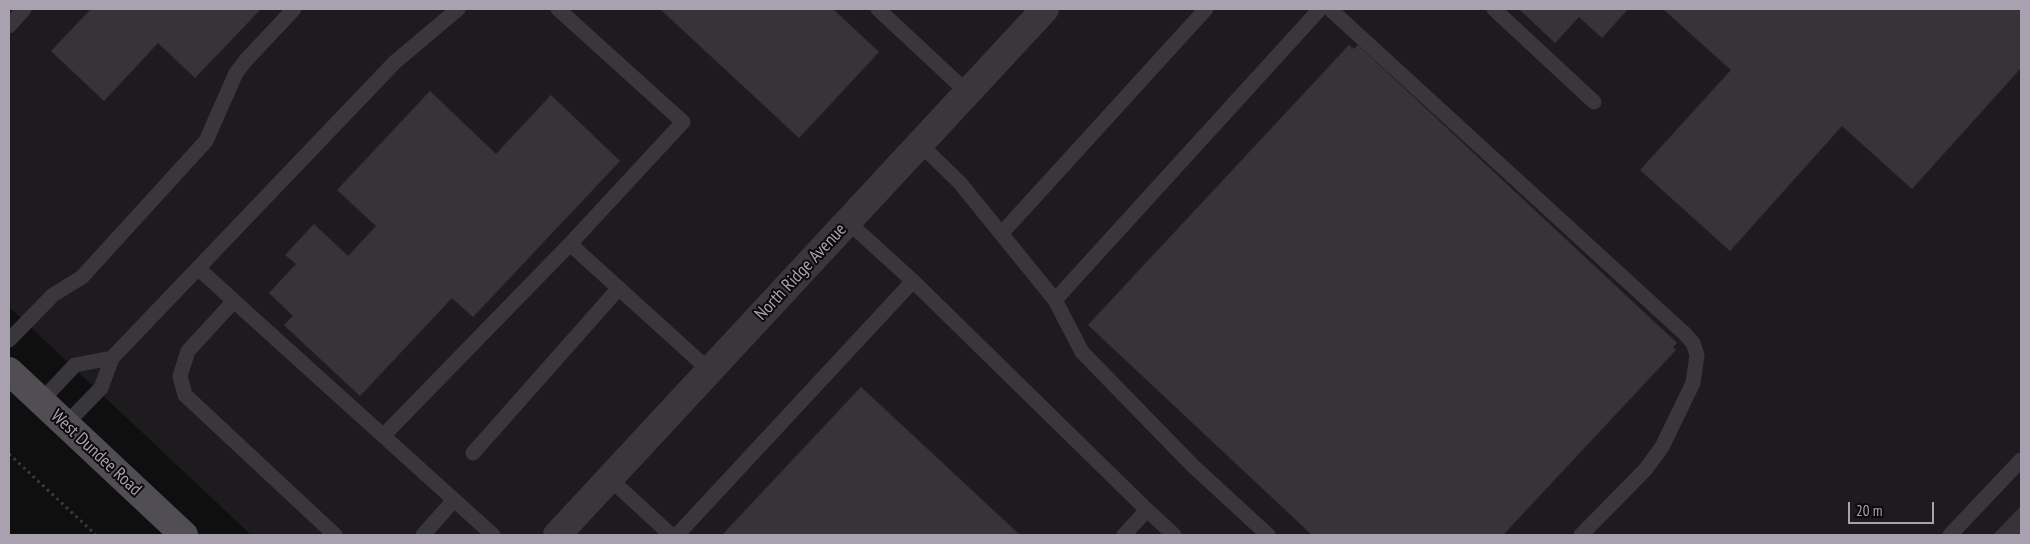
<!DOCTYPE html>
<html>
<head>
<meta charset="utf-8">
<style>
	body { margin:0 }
	#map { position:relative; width:2030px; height:544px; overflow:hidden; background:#100f10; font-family:"PT Sans Narrow",sans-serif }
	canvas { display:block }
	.frame { position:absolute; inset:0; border:10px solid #a9a1b0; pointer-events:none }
	.scale { position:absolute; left:1848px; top:502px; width:86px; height:22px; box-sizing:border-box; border:2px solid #a9a1b0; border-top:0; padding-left:6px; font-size:15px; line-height:18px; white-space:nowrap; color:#a9a1b0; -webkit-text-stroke:4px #0b0a0b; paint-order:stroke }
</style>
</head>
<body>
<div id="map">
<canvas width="2030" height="544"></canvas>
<div class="frame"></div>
<div class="scale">20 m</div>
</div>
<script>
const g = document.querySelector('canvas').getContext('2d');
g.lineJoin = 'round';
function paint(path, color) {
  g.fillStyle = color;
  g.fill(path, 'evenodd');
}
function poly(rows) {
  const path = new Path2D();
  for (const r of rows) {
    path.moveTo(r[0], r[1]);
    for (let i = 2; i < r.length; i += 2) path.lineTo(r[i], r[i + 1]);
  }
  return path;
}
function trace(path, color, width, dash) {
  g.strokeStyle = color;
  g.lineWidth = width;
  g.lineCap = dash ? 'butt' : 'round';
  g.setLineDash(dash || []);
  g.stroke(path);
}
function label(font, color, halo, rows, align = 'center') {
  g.font = font + ' "PT Sans Narrow",sans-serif';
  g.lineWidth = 4;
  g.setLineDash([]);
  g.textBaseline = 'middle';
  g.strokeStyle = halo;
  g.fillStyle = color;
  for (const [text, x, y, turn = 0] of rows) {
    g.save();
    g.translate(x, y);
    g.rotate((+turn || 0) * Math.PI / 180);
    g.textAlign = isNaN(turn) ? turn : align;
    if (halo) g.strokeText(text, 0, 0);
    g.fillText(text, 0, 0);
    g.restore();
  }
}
paint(poly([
	[9,9,2021,9,2021,535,251,535,9,307]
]), '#1d1b1d');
const building = poly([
	[91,9,261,9,195,78,158,43,104,101,51,51,91,9],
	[660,9,833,9,879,52,799,138,660,9],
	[1519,9,1628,9,1602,38,1579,17,1555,43,1519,9],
	[1663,9,2021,9,2021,68,1912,189,1842,126,1730,251,1640,170,1731,70,1663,9],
	[1349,45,1354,49,1358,45,1677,343,1673,347,1676,350,1503,535,1312,535,1088,325,1349,45],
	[430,91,496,154,551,95,620,161,473,317,452,298,360,396,284,325,293,316,269,293,296,264,285,255,314,224,348,256,376,226,337,190,430,91],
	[861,387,1020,535,722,535,861,387],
	[2021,506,2021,535,1993,535,2021,506]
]);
paint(building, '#373438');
trace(building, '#2c292c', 1);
trace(poly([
	[9,454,96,535]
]), '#3d3b41', 3, [2.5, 4]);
trace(poly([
	[558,9,683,122,570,244,710,371],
	[878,9,968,93],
	[1330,9,1685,334,1693,343,1697,355,1693,383,1662,447,1645,470,1581,535],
	[1494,9,1594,102],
	[9,26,24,9],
	[920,144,960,183,1055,300,1082,352,1193,466,1268,535],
	[848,222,913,281,1147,510],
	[1001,234,1206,9],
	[198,268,234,301],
	[1055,300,1320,9],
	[9,340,53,295,82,277,206,141,236,73,246,60,294,9],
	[41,401,75,365,112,358],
	[66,424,101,388,112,358,395,62,458,9],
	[383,436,570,244],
	[473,453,619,288],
	[609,478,671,535],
	[335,535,185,395,180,376,188,351,234,301,493,535],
	[423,535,454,500],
	[677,535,913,281],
	[1124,535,1147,510,1174,535],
	[1950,535,2021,460]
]), '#3a373c', 15);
trace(poly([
	[557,535,1045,9]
]), '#3a373c', 28);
trace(poly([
	[9,371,184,535]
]), '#514d54', 28);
label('18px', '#a9a1b0', '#0b0a0b', [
	["North Ridge Avenue",801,272,-47],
	["West Dundee Road",96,453,43]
]);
</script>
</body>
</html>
